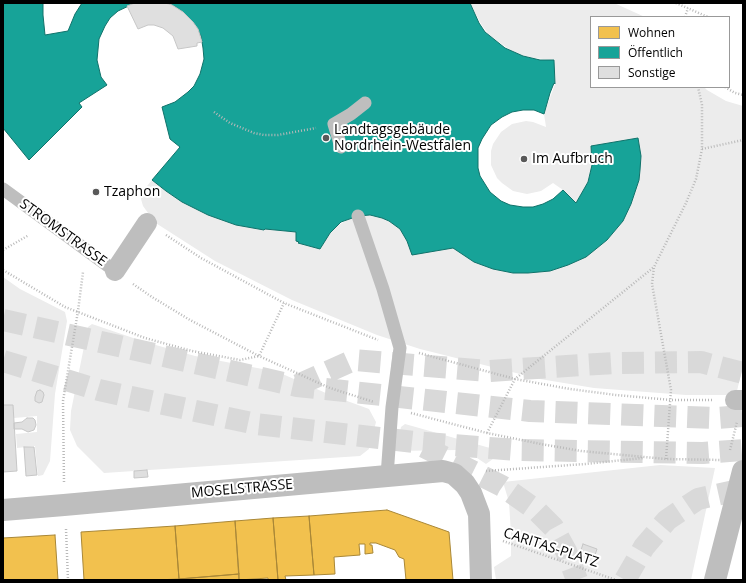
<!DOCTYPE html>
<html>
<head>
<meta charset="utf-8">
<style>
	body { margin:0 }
	#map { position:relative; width:746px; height:583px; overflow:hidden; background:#fff; font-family:"Open Sans",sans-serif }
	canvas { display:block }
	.frame { position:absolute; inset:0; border:4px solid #000; pointer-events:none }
	.legend { position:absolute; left:590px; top:16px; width:140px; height:72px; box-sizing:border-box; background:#fff; border:1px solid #999; margin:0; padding:5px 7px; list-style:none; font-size:12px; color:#000 }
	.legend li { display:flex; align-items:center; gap:8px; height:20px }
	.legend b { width:20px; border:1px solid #999 }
</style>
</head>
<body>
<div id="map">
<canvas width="746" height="583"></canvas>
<div class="frame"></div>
<ul class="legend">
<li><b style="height:11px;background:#f2c14e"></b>Wohnen</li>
<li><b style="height:11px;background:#17a398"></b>Öffentlich</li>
<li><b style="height:11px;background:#dfdfdf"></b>Sonstige</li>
</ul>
</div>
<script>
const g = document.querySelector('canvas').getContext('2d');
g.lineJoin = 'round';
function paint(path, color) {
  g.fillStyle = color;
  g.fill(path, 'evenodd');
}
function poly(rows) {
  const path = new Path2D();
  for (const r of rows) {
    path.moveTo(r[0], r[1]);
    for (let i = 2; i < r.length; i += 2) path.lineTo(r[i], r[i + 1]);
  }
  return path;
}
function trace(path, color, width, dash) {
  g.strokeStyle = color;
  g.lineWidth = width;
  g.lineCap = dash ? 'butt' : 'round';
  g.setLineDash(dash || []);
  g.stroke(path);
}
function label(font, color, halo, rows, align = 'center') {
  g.font = font + ' "Open Sans",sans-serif';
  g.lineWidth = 4;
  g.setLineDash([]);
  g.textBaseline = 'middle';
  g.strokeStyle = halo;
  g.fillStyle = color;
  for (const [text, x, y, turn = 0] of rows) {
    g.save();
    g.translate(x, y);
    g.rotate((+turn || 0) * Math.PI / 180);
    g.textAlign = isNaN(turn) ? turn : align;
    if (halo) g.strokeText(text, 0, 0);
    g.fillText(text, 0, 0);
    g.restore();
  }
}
paint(poly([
	[470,3,614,3,645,17,591,17,591,87,704,87,707,90,726,101,743,106,743,366,736,395,686,395,594,388,540,379,420,349,377,335,292,300,215,261,151,220,151,217,143,206,141,199,143,191,152,180,166,191,182,202,208,215,236,225,264,230,265,229,296,232,296,241,299,242,299,243,320,249,321,249,324,241,330,233,335,227,349,219,364,215,382,218,389,221,400,229,405,236,453,248,474,262,480,264,494,269,513,273,528,273,550,271,575,262,593,251,607,240,617,228,631,204,639,180,641,156,638,138,592,146,592,165,588,182,576,203,563,190,553,183,541,191,527,194,513,191,502,183,497,178,491,165,491,151,493,144,501,132,512,124,526,121,533,122,546,127,544,114,555,84,555,60,533,58,521,55,510,50,489,35,481,24],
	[3,277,20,289,65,312,67,321,55,394,50,461,43,475,38,476,35,446,17,448,16,434,37,432,37,416,14,418,12,405,3,405],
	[92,324,145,342,195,356,278,372,328,394,369,409,376,422,369,449,360,456,104,473,77,446,70,430,71,411,88,327],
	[405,424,497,450,497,456,486,464,477,458,457,450,396,451,401,427],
	[660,465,715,468,691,580,496,580,494,567,511,556,511,534,509,502,503,482]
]), '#ececec');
const homes = poly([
	[387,510,449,532,453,580,406,580,404,559,399,557,395,550,376,543,370,543,370,545,372,545,373,553,365,554,365,544,359,544,360,555,334,557,335,574,314,575,309,516,387,510],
	[309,516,314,575,285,576,286,580,278,580,273,518,309,516],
	[273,518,278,580,268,580,268,578,239,580,235,521,273,518],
	[235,521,239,574,179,579,175,526,235,521],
	[175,526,179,579,156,580,84,580,81,532,175,526],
	[55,535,58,580,3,580,3,538,55,535],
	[239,574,239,580,179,580,179,579,239,574]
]);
paint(homes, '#f2c14e');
trace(homes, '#a98737', 1);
const public = poly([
	[3,3,43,3,43,15,45,35,68,31,75,14,82,3,135,3,118,11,110,18,105,26,99,39,97,60,101,77,107,85,79,103,82,107,29,160,3,128,3,3],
	[165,3,470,3,479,23,485,32,505,48,523,56,540,60,554,60,555,84,554,83,550,93,544,114,534,110,523,110,512,112,502,117,491,125,482,139,478,148,478,168,480,176,490,192,501,201,510,205,523,207,533,207,543,204,553,199,563,190,576,203,588,182,592,165,591,146,638,138,641,156,640,170,639,180,631,204,623,221,607,240,586,257,568,265,550,271,528,273,513,273,493,269,474,262,453,248,412,255,407,241,400,229,389,221,382,218,370,215,358,216,341,222,330,233,320,249,298,243,299,242,296,241,296,232,265,229,264,230,236,225,208,215,182,202,166,191,152,180,180,147,170,139,162,107,175,102,188,92,194,86,200,74,204,59,203,48,201,36,193,22,183,12,172,5,165,3]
]);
paint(public, '#17a398');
trace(public, '#10726a', 1);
const building = poly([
	[135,3,165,3,172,5,183,12,193,22,198,29,202,42,197,43,197,46,178,49,173,36,163,28,154,25,148,25,138,29,127,6,135,3],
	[40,390,43,392,44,395,42,402,39,403,35,401,35,397,37,391,40,390],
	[3,405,13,405,17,471,3,472,3,405],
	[27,418,33,418,35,420,36,425,34,430,28,432,22,429,14,429,14,423,22,422,27,418],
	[24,447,34,447,37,475,26,476,24,447],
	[147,470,148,477,134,478,134,471,147,470],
	[583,544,597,549,594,558,580,553,583,544]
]);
paint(building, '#dfdfdf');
trace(building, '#c7c7c7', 1);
trace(poly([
	[3,320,297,386,530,411,716,418,743,416],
	[3,361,99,390,256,424,414,442,516,450,703,453,743,450],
	[298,385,354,360,489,371,614,363,701,362,743,373],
	[424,447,502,486,536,510,553,527,566,551,577,580],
	[625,580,644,547,667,520,698,499,743,489]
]), '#d9d9d9', 22, [22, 11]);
trace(poly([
	[676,3,708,17],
	[685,17,688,8],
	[725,87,735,93,743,95],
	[214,112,230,123,254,133,264,135,278,135,316,128],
	[702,149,743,140],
	[166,235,201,258,284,303,378,340],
	[3,250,29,235],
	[3,270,65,307,145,338,192,351,240,360,259,356,284,303],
	[133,284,152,297,190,320,259,356,330,388,374,402],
	[419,353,515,379,570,389,616,395,671,400,713,400],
	[411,413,487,433,541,444,581,451,666,459,721,460],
	[487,433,515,379,654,267],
	[730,450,737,422],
	[666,459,671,390,652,284,654,267,686,203,696,179,702,149,702,105,698,87],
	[486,471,585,464,643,458],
	[64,482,63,401,78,311,83,272],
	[66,529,68,580],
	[503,541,616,580]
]), '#b9b9b9', 2.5, [1, 2]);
trace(poly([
	[341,147,334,124,351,114,365,103],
	[3,189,115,271],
	[358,216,383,289,400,348,392,407,387,476]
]), '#bebebe', 13);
trace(poly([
	[115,271,147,223],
	[735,400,743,400]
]), '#bebebe', 20);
trace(poly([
	[3,510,64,505,443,471,454,474,465,484,471,493,479,514,481,580]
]), '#bebebe', 22);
trace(poly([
	[715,580,743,471]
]), '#bebebe', 22);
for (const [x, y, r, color] of [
	[326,138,4,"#595959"],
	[524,159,4,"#595959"],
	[96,192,4,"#595959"]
]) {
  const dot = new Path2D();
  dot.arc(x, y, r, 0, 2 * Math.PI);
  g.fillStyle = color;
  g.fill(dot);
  trace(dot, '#fff', 1.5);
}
label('14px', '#000', '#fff', [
	["Landtagsgebäude",334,130],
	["Nordrhein-Westfalen",334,146],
	["Im Aufbruch",532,159],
	["Tzaphon",104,192]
], 'left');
label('14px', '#000', '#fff', [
	["STROMSTRASSE",63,233,36],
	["MOSELSTRASSE",242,489,-5],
	["CARITAS-PLATZ",551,548,18]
]);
</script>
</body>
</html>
